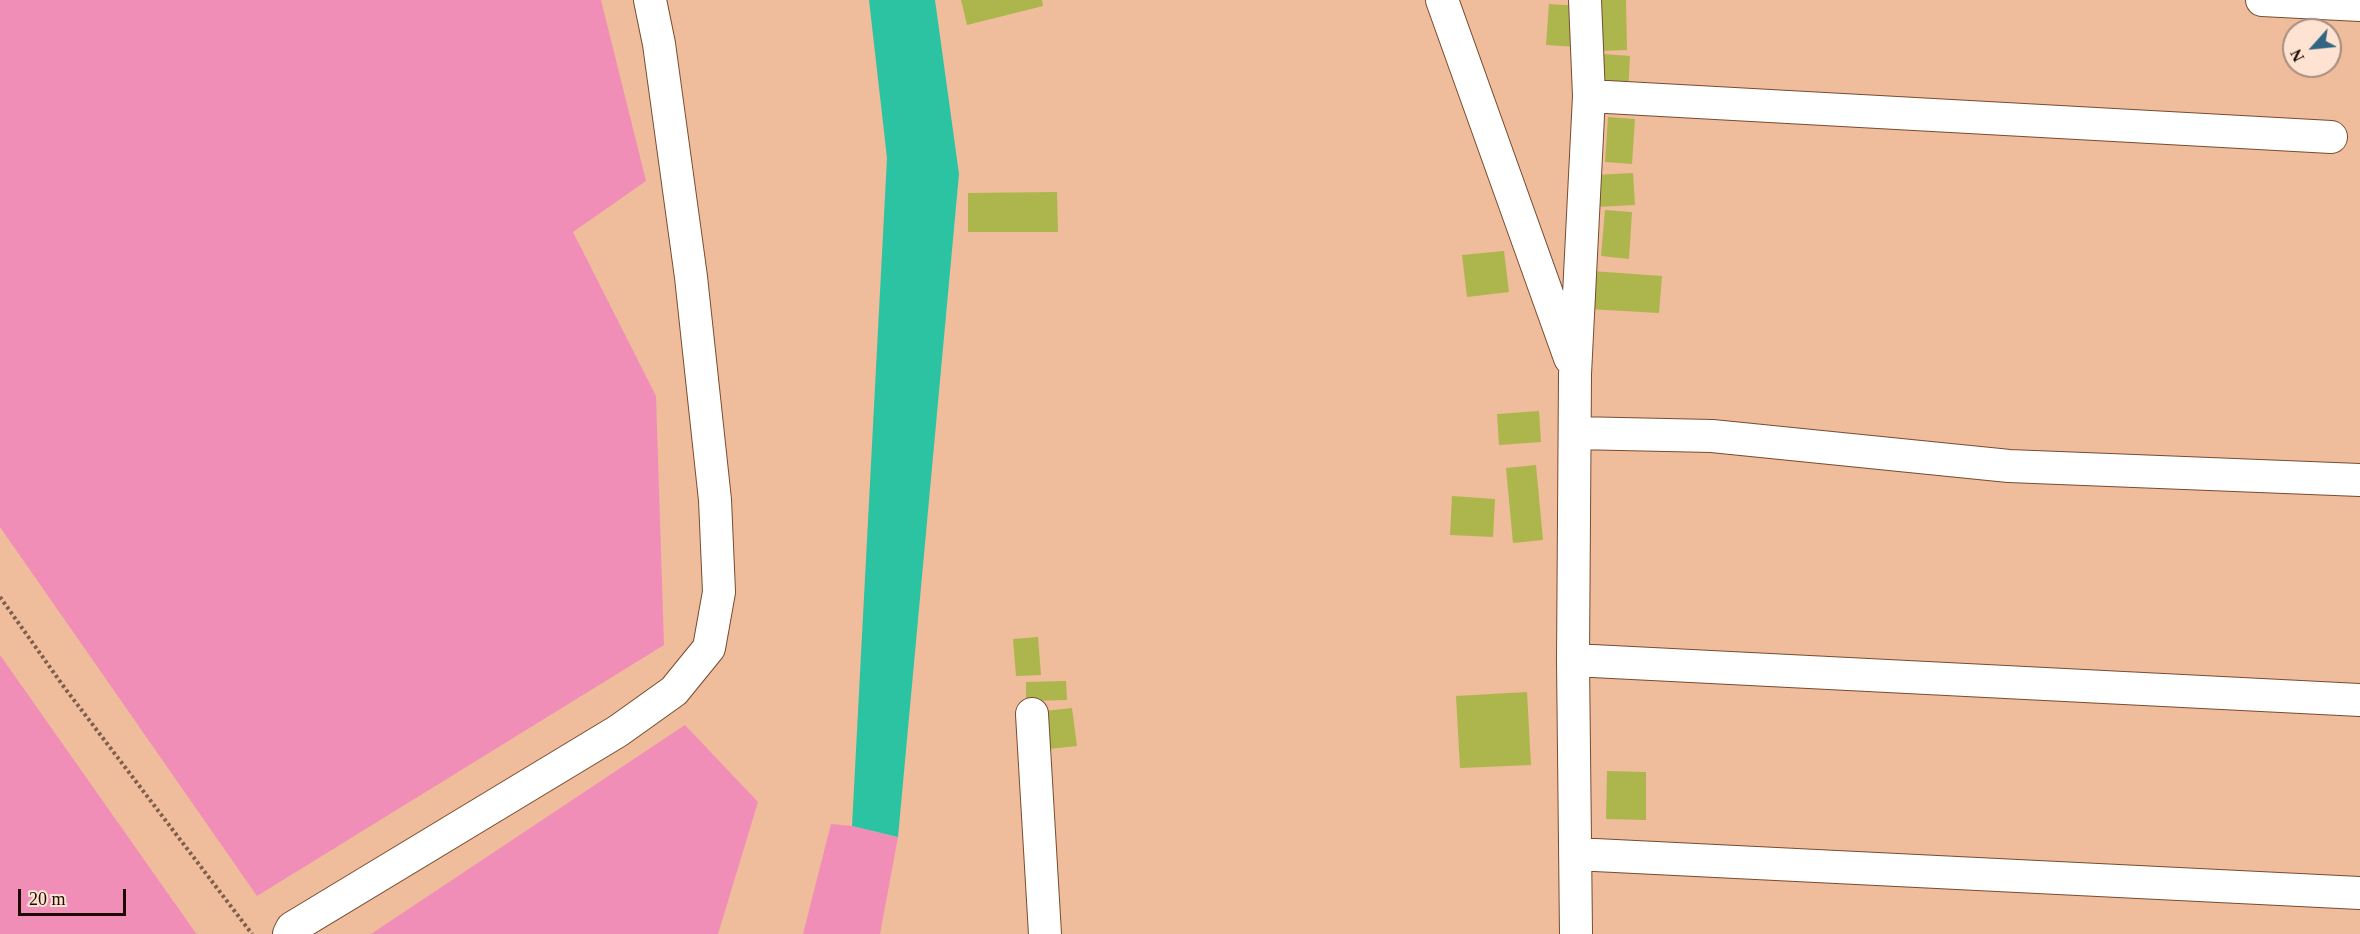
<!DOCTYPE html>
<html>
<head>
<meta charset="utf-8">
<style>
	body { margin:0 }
	#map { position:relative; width:2360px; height:934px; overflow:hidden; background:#efbc9c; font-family:"Times New Roman",serif }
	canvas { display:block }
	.north { position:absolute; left:2282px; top:18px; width:60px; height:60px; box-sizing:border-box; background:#fee3d3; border:2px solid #a48d7f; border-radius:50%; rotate:243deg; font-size:16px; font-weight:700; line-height:24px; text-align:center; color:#1c0b02 }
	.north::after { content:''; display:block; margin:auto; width:21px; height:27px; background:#316682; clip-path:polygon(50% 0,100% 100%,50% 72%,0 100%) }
	.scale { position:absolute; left:18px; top:889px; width:108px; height:27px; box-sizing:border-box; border:3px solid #1c0b02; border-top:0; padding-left:8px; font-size:18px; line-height:21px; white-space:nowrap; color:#1c0b02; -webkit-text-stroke:4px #fee3d3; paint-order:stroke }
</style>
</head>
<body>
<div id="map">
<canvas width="2360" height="934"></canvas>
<div class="north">N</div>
<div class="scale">20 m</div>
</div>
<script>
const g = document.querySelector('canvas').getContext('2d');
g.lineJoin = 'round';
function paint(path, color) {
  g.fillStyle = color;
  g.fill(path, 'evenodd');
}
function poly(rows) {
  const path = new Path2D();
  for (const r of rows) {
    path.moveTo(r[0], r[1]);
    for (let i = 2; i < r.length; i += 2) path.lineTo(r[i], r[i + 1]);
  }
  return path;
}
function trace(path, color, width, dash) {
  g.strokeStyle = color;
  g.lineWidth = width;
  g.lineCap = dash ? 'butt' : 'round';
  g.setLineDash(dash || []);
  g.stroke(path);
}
paint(poly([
	[0,0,601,0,646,181,573,232,656,396,664,645,257,896,0,527],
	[0,655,195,932,197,934,0,934],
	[685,725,758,802,718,934,371,934],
	[831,824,852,826,898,837,880,934,803,934]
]), '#f18eb8');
paint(poly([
	[869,0,935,0,959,174,898,837,852,826,887,158]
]), '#2cc3a2');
paint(poly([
	[961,0,1042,0,1043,6,967,25],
	[1596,0,1626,0,1627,50,1597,51],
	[1549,4,1580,6,1577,47,1546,45],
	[1604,54,1630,56,1628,94,1601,92],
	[1608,117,1635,119,1632,164,1605,162],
	[1633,173,1635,205,1596,207,1595,175],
	[1057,192,1058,232,968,232,968,193],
	[1605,210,1632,212,1629,259,1601,256],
	[1504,251,1509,292,1467,297,1462,255],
	[1591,271,1662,276,1659,313,1588,309],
	[1539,411,1541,442,1499,445,1497,414],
	[1536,465,1543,540,1513,543,1506,468],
	[1452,496,1495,499,1493,537,1450,535],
	[1038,637,1041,675,1016,676,1013,639],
	[1066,681,1067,700,1026,701,1026,682],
	[1527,692,1531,765,1460,768,1456,696],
	[1072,708,1077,746,1039,750,1035,712],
	[1607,771,1646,772,1646,820,1606,819]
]), '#adb64d');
const street = poly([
	[1442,0,1570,358],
	[2262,0,2360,5],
	[1589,96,2331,137],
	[1575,433,1712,436,2009,466,2360,480],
	[1573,660,2360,700],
	[1032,714,1045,934],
	[1575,854,2360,893],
	[289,934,292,928,618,731,674,691,709,648,719,592,715,500,691,277,659,44,650,0],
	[1576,934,1573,660,1575,374,1589,96,1585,0]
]);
trace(street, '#774c2f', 34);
trace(poly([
	[0,597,64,687,252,934]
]), '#7f5e4a', 4, [3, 3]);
trace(street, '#fff', 32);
</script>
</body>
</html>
